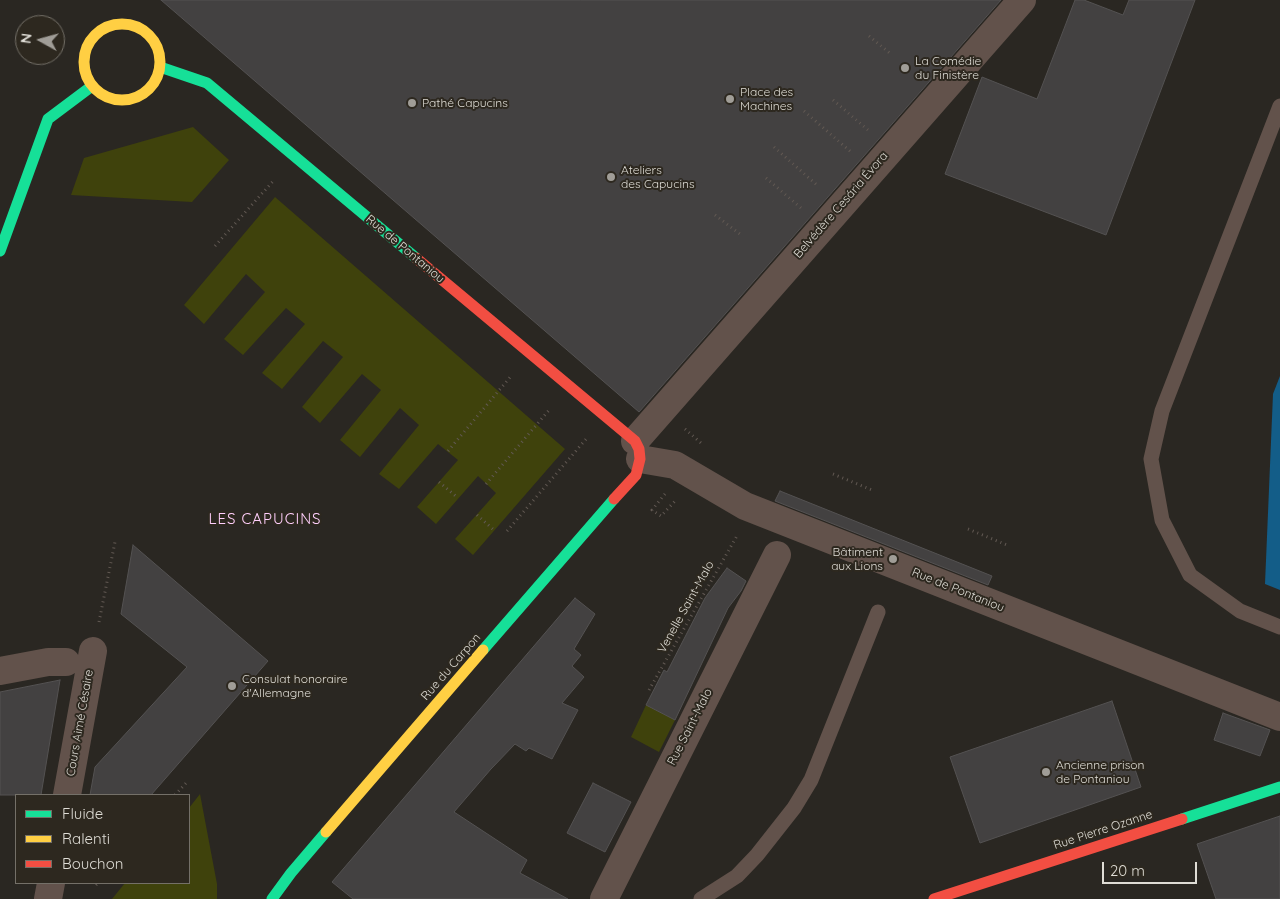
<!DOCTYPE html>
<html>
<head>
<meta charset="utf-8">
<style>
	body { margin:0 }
	#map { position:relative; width:1280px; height:899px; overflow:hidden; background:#2a2722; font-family:Quicksand,sans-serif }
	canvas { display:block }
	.legend { position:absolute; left:15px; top:794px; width:175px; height:90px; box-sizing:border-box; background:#2d281f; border:1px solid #747068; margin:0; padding:6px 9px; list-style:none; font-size:15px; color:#dfddd6 }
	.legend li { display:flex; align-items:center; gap:10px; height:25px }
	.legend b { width:25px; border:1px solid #747068 }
	.north { position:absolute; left:15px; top:15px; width:50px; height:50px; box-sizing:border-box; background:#2d281f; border:1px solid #747068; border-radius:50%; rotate:277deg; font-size:14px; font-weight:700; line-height:20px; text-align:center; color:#dfddd6 }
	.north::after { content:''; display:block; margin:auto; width:18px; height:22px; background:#a09d97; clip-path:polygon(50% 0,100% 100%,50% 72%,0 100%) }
	.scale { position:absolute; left:1102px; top:862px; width:95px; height:22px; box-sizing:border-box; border:2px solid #dfddd6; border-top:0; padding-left:6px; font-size:15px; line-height:18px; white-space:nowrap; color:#dfddd6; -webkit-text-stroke:4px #2d281f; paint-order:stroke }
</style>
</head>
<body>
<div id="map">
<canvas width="1280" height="899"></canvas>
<ul class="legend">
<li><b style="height:6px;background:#16e098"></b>Fluide</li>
<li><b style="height:6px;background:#ffcf43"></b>Ralenti</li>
<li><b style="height:6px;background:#f24e42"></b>Bouchon</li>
</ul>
<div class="north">N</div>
<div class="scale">20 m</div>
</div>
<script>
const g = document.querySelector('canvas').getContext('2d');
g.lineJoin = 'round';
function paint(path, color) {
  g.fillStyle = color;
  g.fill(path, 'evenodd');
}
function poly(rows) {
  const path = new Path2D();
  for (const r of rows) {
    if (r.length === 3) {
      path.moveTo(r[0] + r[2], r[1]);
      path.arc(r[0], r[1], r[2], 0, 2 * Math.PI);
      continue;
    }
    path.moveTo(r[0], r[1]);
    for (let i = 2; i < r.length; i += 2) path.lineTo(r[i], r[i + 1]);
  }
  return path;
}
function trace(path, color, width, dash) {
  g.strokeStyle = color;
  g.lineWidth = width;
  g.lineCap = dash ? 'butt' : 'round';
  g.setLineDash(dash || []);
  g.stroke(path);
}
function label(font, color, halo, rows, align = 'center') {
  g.font = font + ' Quicksand,sans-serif';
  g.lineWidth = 4;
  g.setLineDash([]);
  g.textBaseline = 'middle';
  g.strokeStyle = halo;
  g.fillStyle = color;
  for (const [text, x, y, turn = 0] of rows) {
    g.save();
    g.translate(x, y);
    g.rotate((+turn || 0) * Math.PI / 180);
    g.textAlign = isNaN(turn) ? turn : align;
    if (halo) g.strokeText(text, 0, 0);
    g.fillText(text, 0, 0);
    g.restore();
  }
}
paint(poly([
	[193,127,229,160,192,202,71,195,84,158],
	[275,197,565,449,473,555,455,539,496,493,478,476,436,524,417,507,458,460,438,444,399,489,379,474,419,425,400,408,360,457,340,440,381,390,362,374,320,423,302,407,343,357,323,341,282,389,262,373,305,324,286,308,243,355,224,339,265,292,246,274,204,324,184,305],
	[646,705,675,720,659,752,631,737],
	[200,794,217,884,217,899,112,899,125,883,189,883,189,808]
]), '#3f420c');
paint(poly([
	[1280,376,1280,590,1265,584,1273,394]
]), '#135d88');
const building = poly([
	[161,0,1001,0,639,412,161,0],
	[1075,0,1084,0,1123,15,1129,0,1195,0,1106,235,945,174,982,77,1037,99,1075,0],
	[780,491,992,576,988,585,775,501,780,491],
	[133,545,268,661,151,795,90,795,95,767,187,667,121,614,133,545],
	[727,568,746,581,741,591,728,608,675,720,646,705,664,670,667,672,705,598,727,568],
	[575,598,595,614,574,649,581,655,572,666,584,677,562,703,578,710,552,759,529,748,526,751,515,744,491,769,454,812,527,860,520,873,568,899,353,899,332,882,575,598],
	[60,680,41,795,0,795,0,692,60,680],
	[1112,701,1141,787,980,843,950,757,1112,701],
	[1223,713,1270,730,1260,756,1214,740,1223,713],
	[593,783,631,802,605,852,567,833,593,783],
	[1280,816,1280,899,1216,899,1197,844,1280,816]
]);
paint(building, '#434141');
trace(building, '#545252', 1);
trace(poly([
	[869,36,892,55],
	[833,100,868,130],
	[804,111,851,152],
	[774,147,818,186],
	[766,178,801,208],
	[715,215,740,234],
	[215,246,275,179],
	[685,429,701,443],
	[448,451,512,375],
	[833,474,872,490],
	[439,482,458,498],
	[486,484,550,409],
	[665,494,652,510,661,516,676,500],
	[477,515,495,531],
	[968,529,1007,545],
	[507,531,587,438],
	[99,622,115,542],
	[649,690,738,534],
	[175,795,187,782],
	[96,885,98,883]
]), '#625953', 3, [1, 4]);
trace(poly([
	[1280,106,1162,411,1151,459,1162,520,1190,575,1240,611,1280,627],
	[701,899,737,876,757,855,794,808,811,780,878,612]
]), '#62524b', 15);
trace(poly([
	[635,441,1022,0],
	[640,459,675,465,745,506,1280,717],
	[0,671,48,662,66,662],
	[67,795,93,651],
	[48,899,51,883],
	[604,899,777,555]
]), '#62524b', 28);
trace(poly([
	[160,67,207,83,416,258],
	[0,251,48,119,92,86],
	[483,650,614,499],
	[1182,819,1280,787],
	[272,899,291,873,326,832]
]), '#16e098', 11);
trace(poly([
	[122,62,38],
	[326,832,483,650]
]), '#ffcf43', 11);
trace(poly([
	[416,258,635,441,639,449,640,459,636,475,614,499],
	[934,899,1182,819]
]), '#f24e42', 11);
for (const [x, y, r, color] of [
	[905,68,5,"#a09d97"],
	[730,99,5,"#a09d97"],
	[412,103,5,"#a09d97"],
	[611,177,5,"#a09d97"],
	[893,559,5,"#a09d97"],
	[232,686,5,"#a09d97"],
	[1046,772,5,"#a09d97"]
]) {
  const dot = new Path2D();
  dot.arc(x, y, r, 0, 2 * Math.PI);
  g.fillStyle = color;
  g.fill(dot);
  trace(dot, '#2d281f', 2);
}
label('12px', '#dfddd6', '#2d281f', [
	["La Comédie",915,61],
	["du Finistère",915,75],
	["Place des",740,92],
	["Machines",740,106],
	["Pathé Capucins",422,103],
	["Ateliers",621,170],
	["des Capucins",621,184],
	["Bâtiment",883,552,"right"],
	["aux Lions",883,566,"right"],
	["Consulat honoraire",242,679],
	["d'Allemagne",242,693],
	["Ancienne prison",1056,765],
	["de Pontaniou",1056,779]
], 'left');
label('12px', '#dfddd6', '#2d281f', [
	["Belvédère Cesária Évora",841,205,-49],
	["Rue de Pontaniou",405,249,40],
	["Rue de Pontaniou",958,590,22],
	["Venelle Saint-Malo",686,607,-61],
	["Rue du Carpon",451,667,-49],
	["Cours Aimé Césaire",80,723,-80],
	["Rue Saint-Malo",690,727,-63],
	["Rue Pierre Ozanne",1103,830,-18]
]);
g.letterSpacing = '1px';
label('15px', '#ffcffd', '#2d281f', [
	["LES CAPUCINS",265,519]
]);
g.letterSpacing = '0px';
</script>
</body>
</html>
